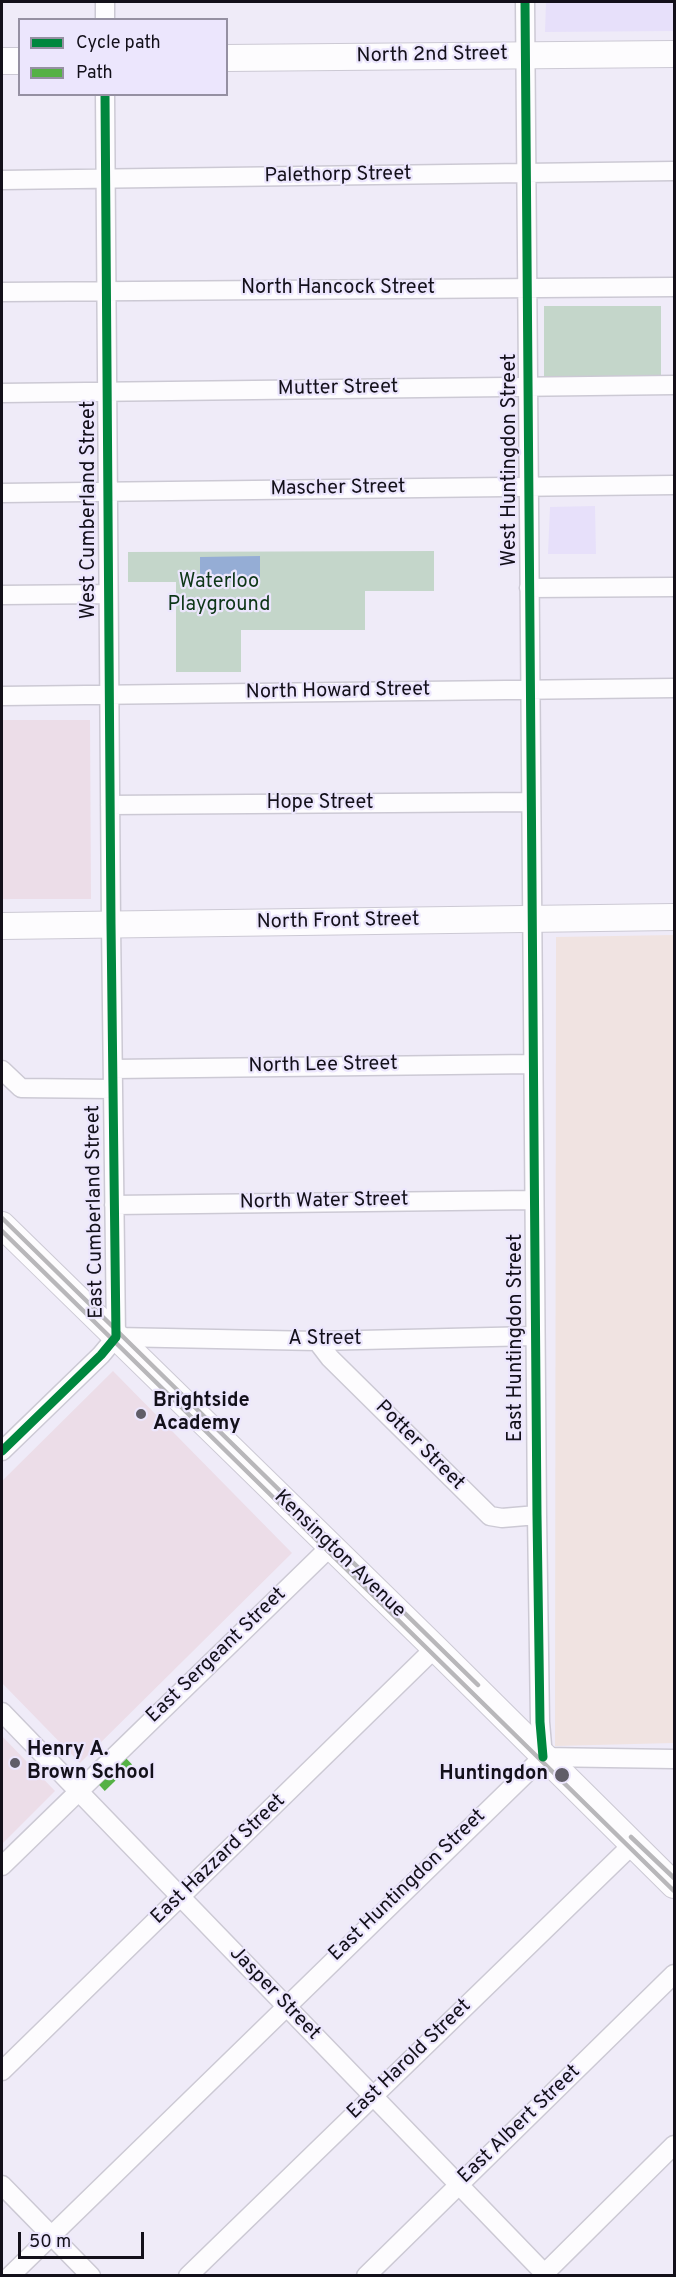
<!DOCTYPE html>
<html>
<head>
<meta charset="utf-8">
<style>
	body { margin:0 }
	#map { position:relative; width:676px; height:2277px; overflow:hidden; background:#efebf8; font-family:Overpass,sans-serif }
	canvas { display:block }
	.frame { position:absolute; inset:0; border:3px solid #13101a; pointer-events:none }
	.legend { position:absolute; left:18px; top:18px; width:210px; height:78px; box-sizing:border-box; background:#ece6fd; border:2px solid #9590a2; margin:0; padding:8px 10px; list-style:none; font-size:18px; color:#13101a }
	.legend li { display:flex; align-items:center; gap:12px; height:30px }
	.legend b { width:30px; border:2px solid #9590a2 }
	.scale { position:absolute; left:18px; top:2232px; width:126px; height:27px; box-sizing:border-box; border:3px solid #13101a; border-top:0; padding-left:8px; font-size:18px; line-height:21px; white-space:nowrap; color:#13101a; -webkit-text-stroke:4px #ece6fd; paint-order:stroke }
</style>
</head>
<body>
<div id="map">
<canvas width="676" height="2277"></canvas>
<div class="frame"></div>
<ul class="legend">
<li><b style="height:8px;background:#00873e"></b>Cycle path</li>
<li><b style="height:8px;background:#55b145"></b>Path</li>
</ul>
<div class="scale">50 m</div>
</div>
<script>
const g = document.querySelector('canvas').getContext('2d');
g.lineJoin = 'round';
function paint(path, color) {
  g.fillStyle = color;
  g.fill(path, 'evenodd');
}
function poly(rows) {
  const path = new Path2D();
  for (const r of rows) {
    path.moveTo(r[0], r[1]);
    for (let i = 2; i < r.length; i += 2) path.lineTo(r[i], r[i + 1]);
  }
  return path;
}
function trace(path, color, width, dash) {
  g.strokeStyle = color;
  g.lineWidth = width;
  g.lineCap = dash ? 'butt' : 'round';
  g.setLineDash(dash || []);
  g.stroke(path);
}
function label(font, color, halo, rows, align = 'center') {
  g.font = font + ' Overpass,sans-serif';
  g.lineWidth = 4.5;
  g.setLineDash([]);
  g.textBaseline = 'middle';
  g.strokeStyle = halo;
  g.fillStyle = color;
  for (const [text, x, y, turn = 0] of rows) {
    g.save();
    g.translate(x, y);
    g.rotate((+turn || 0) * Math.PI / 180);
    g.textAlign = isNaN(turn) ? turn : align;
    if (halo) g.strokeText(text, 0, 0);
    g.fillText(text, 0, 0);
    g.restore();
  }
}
paint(poly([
	[546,2,674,2,674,31,545,32],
	[595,506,596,554,548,554,550,507]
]), '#e7e0fa');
paint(poly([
	[2,720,90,720,91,899,2,899],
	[113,1371,292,1553,80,1763,2,1683,2,1481],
	[2,1736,55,1791,2,1844]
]), '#ecdde8');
paint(poly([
	[674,935,674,1743,555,1746,556,937]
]), '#f0e3e1');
paint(poly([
	[544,306,661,306,661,379,544,378],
	[434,551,434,591,365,591,365,630,241,630,241,672,176,672,176,582,128,582,128,552]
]), '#c4d6ca');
paint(poly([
	[260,556,260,581,200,582,200,557]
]), '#95add5');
const street = poly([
	[105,2,105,20],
	[525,2,537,1515,540,1722,543,1757],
	[2,180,674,171],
	[2,292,674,287],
	[2,393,674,385],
	[2,493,674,485],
	[529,588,674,587],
	[2,595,108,594],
	[2,696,674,688],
	[110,805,530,802],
	[113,1069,533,1064],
	[2,1070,21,1088,113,1089],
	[114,1205,534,1200],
	[116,1337,317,1341,535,1336],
	[317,1341,330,1358,490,1516,502,1518,537,1515],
	[2,1451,101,1355,116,1337,111,924,105,94],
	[2,1712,547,2276],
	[543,1757,674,1759],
	[2,1866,330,1547],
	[2,2071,435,1648],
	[2,2185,91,2276],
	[10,2276,543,1757],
	[188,2276,632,1845],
	[366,2276,674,1974],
	[542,2276,674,2145]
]);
const secondary = poly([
	[226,58,674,54],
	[2,61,20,61],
	[2,926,674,917],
	[2,1225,435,1648,674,1885]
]);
trace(street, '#ccc9d4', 21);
trace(secondary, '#ccc9d4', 28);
trace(street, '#fdfcfe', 18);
trace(secondary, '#fdfcfe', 26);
trace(poly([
	[2,1218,478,1685],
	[2,1231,674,1891],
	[631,1837,674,1878]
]), '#b8b7ba', 4.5);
trace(poly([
	[102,1788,130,1761]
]), '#55b145', 8, [15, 8]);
trace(poly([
	[525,2,537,1515,540,1722,543,1757],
	[2,1451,101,1355,116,1337,111,924,105,94]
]), '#00873e', 9);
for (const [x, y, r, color] of [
	[141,1414,6,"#605d68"],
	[15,1763,6,"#605d68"],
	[562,1775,8,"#605d68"]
]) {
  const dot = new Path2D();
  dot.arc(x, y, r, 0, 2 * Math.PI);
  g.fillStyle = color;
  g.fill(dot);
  trace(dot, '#ece6fd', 2);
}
label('20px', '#13101a', '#ece6fd', [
	["North 2nd Street",432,56,-1],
	["Palethorp Street",338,176,-1],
	["North Hancock Street",338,289],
	["Mutter Street",338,389,-1],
	["West Huntingdon Street",511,460,-90],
	["Mascher Street",338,489,-1],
	["West Cumberland Street",90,510,-90],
	["North Howard Street",338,692,-1],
	["Hope Street",320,804],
	["North Front Street",338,922,-1],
	["North Lee Street",323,1066,-1],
	["North Water Street",324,1202,-1],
	["East Cumberland Street",96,1212,-91],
	["East Huntingdon Street",517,1338,-90],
	["A Street",325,1340],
	["Potter Street",419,1446,45],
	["Kensington Avenue",339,1555,44],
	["East Sergeant Street",217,1656,-44],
	["East Hazzard Street",219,1860,-44],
	["East Huntingdon Street",408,1886,-44],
	["Jasper Street",274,1994,46],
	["East Harold Street",410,2060,-44],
	["East Albert Street",520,2125,-44]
]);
label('20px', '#0d3617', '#ece6fd', [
	["Waterloo",219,583],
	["Playground",219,606]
]);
label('bold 20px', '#13101a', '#ece6fd', [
	["Brightside",153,1402],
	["Academy",153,1425],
	["Henry A.",27,1751],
	["Brown School",27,1774],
	["Huntingdon",548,1775,"right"]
], 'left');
</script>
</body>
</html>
